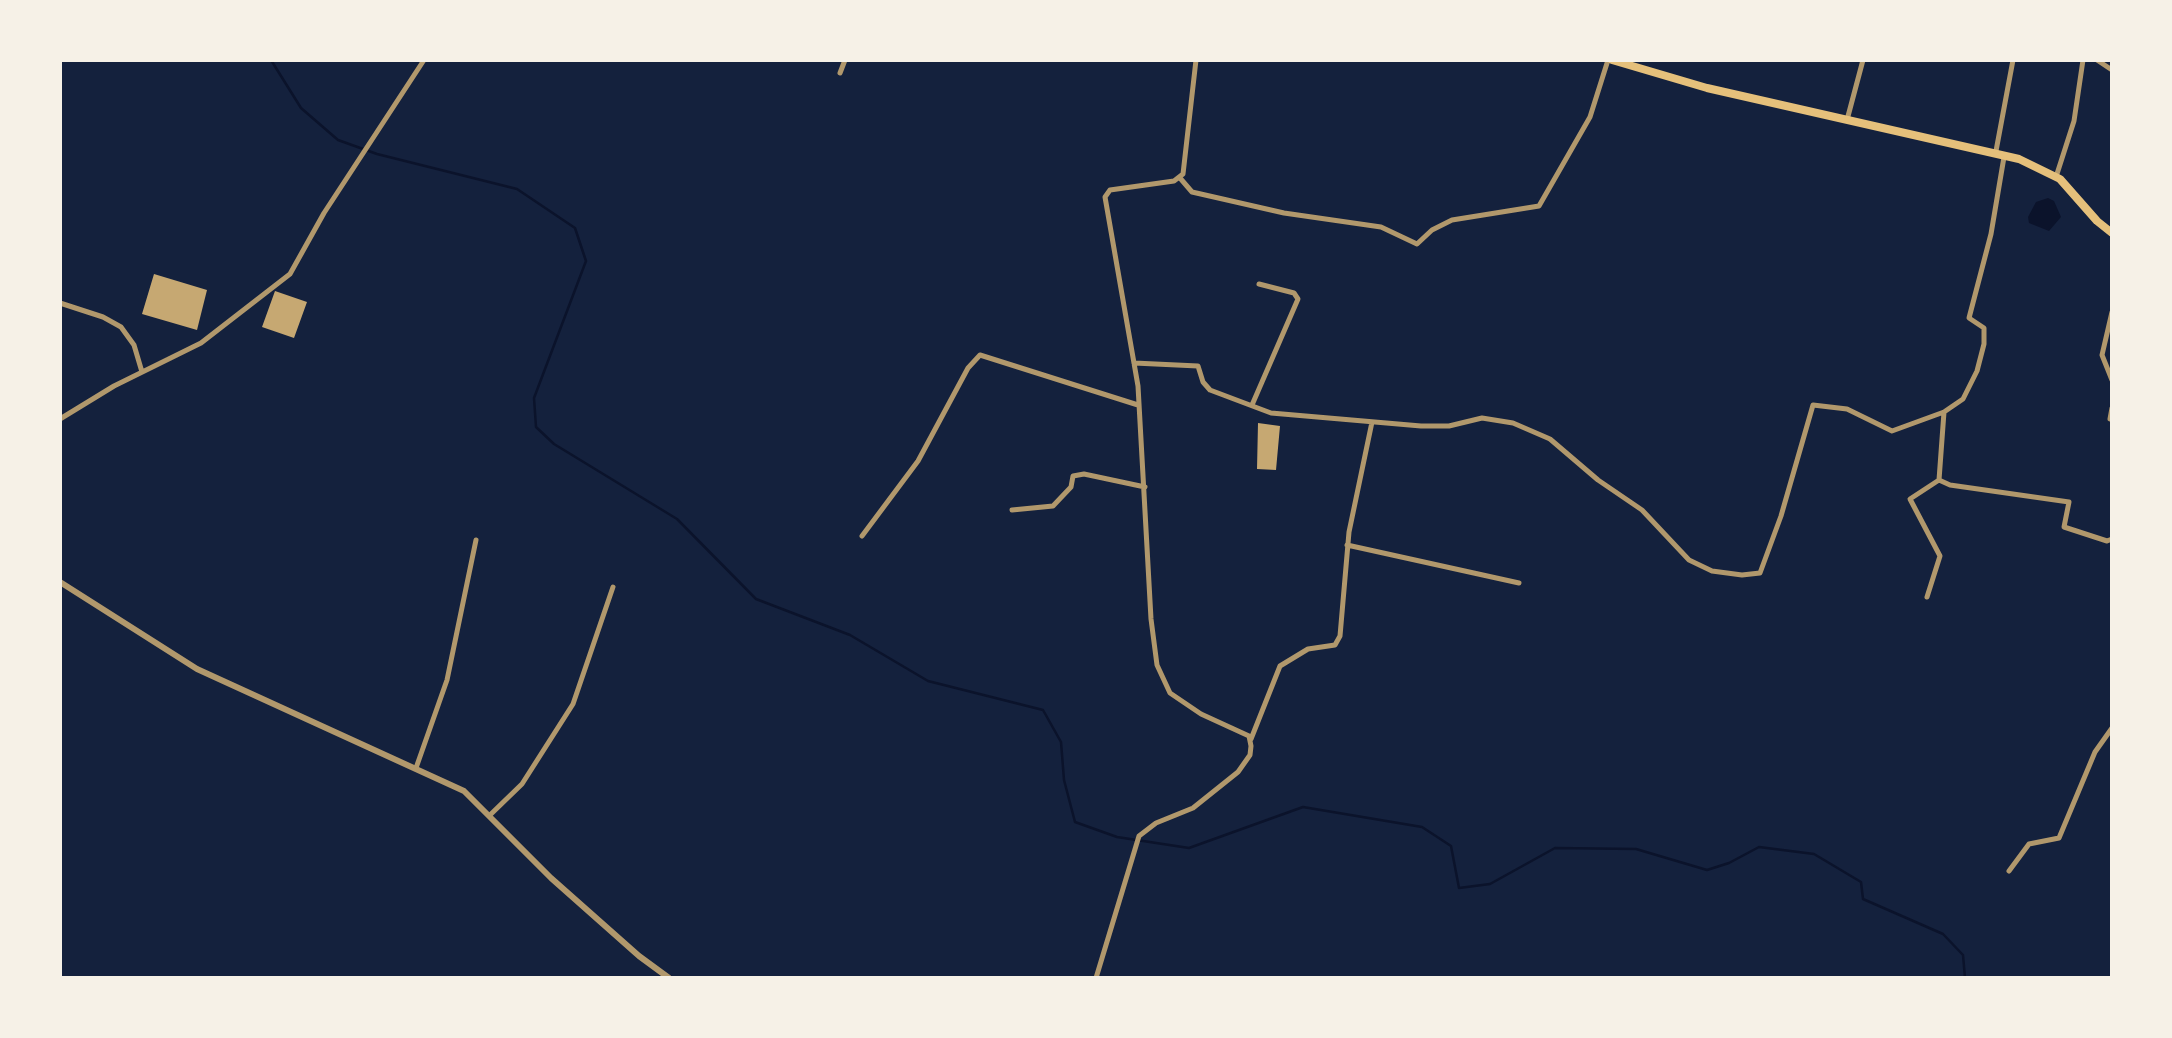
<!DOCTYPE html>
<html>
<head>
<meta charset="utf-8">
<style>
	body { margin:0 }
	#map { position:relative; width:2172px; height:1038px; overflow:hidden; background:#14213d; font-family:Jost,sans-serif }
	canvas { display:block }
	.frame { position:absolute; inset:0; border:62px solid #f6f1e7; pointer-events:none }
</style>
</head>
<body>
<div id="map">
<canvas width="2172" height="1038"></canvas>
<div class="frame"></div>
</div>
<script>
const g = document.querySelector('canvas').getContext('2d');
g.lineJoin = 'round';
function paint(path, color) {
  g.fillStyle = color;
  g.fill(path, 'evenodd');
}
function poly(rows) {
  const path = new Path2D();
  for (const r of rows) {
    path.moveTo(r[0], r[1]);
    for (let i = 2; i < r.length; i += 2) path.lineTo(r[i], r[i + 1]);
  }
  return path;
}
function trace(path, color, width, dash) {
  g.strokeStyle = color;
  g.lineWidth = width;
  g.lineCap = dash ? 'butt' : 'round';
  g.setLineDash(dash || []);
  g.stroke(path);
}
paint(poly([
	[2048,198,2054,201,2061,217,2049,231,2029,223,2028,217,2036,202]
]), '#0b132b');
trace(poly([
	[271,60,301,108,338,140,377,154,517,189,575,228,586,261,534,398,536,427,554,444,677,519,756,599,850,635,928,681,1043,710,1061,742,1064,780,1075,822,1117,837,1189,848,1303,807,1422,827,1451,846,1459,888,1490,884,1555,848,1636,849,1707,870,1729,863,1759,847,1814,854,1861,882,1863,899,1943,934,1963,955,1965,978]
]), '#0b132b', 2.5);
paint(poly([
	[154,274,207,290,197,330,142,314],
	[275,291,307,302,294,338,262,327],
	[1258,423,1280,426,1276,470,1257,469]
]), '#c6a872');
trace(poly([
	[2097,60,2112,70],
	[840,73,845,60],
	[1847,120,1863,60],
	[1996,151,2013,60],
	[2056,177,2074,121,2083,60],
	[1180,178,1192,192,1284,213,1381,227,1417,244,1432,230,1452,220,1539,206,1590,117,1608,60],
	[60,303,103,317,121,327,134,345,142,372],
	[2112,312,2102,355,2112,380],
	[1134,363,1198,366,1203,382,1210,390,1271,413,1421,426,1449,426,1482,418,1513,423,1550,439,1598,480,1642,510,1689,560,1712,571,1742,575,1760,573,1781,516,1813,405,1847,409,1892,431,1944,412,1939,480,1950,485,2069,502,2064,527,2107,541,2112,539],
	[1252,405,1298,299,1294,293,1259,284],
	[1944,412,1963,399,1977,371,1984,344,1984,328,1969,318,1991,234,2004,157],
	[60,419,114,386,201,343,290,274,324,213,424,60],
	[2110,419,2112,408],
	[1012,510,1053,506,1071,487,1073,476,1084,474,1145,487],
	[862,536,918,461,968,368,980,355,1138,405],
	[1347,545,1519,583],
	[1927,597,1940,556,1910,499,1939,480],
	[1251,739,1280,666,1308,649,1335,645,1340,636,1349,532,1372,422],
	[416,768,447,680,476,540],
	[490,815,522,784,573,704,613,587],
	[2009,871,2029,844,2059,838,2095,752,2112,728],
	[1096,978,1139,836,1156,823,1193,808,1238,772,1250,755,1251,746,1249,736,1201,714,1170,693,1157,665,1151,619,1138,386,1105,197,1110,190,1174,181,1183,174,1196,60]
]), '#b1986c', 5);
trace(poly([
	[60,582,197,669,464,791,551,878,639,956,669,978]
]), '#b1986c', 6);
trace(poly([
	[1612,60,1707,88,2019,159,2060,179,2097,221,2112,233]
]), '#e5c07b', 8);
</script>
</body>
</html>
